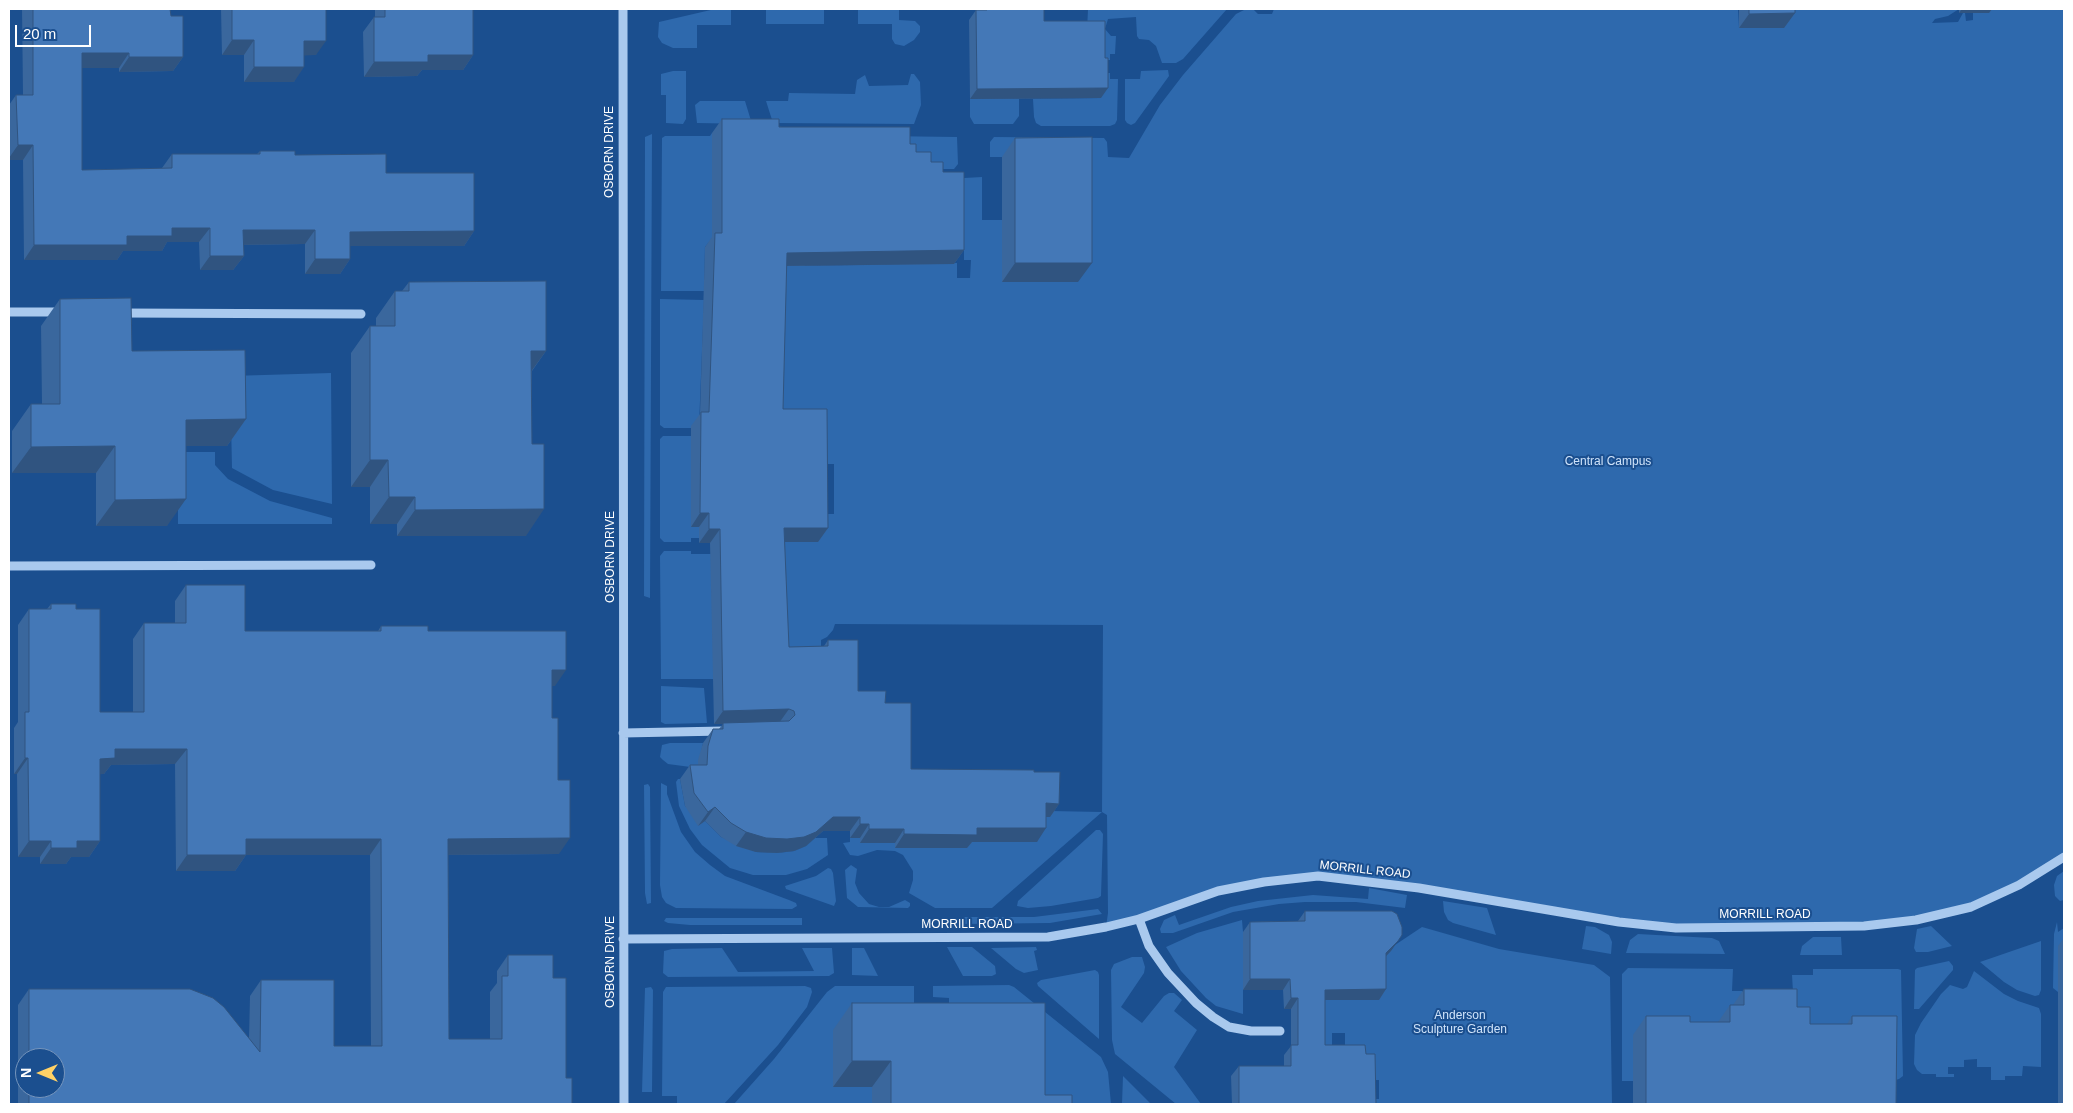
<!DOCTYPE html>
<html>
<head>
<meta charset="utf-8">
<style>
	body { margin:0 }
	#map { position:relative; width:2073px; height:1113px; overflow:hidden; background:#1b4f8f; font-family:Helvetica,sans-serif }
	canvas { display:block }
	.frame { position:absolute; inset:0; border:10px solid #fff; pointer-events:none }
	.north { position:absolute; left:15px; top:1048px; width:50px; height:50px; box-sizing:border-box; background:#1b4f8f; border:1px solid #7695bc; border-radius:50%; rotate:270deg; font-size:14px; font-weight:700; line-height:20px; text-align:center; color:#fff }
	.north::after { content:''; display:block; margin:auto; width:18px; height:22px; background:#ffd166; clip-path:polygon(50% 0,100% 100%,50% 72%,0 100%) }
	.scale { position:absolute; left:15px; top:25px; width:76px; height:22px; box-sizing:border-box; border:2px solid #fff; border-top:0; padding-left:6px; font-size:15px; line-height:18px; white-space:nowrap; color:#fff; -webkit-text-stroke:4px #1b4f8f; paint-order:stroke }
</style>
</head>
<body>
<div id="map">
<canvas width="2073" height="1113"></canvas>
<div class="frame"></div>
<div class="north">N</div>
<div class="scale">20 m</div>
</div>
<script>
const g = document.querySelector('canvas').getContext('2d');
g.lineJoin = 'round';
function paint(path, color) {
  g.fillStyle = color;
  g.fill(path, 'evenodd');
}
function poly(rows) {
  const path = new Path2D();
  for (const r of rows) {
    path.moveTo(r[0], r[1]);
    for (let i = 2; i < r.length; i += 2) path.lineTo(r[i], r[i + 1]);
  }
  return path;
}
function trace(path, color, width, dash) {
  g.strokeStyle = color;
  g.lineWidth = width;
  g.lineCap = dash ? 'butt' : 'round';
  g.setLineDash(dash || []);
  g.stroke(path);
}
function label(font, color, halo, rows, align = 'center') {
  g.font = font + ' Helvetica,sans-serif';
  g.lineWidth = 4;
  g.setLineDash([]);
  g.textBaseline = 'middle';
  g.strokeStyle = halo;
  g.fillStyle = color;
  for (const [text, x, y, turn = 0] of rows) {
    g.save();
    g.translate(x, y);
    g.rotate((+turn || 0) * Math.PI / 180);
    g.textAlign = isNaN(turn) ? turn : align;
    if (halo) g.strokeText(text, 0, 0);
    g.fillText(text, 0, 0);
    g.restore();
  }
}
paint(poly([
	[715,9,731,9,731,25,697,25,697,48,673,48,662,43,658,37,659,22],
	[766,9,824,9,824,24,766,24],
	[858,9,899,9,899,20,915,21,920,26,920,32,914,40,904,46,895,44,892,39,892,24,858,24],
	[1088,9,1227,9,1183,59,1176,63,1162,63,1156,46,1149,40,1139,39,1137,36,1136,17,1108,19,1105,29,1111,36,1116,36,1115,54,1110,54,1110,60,1098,60,1087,31],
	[1246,9,1253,9,1258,14,1272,14,1274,9,1738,9,1739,28,1784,28,1784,9,1959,9,1948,16,1935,19,1932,23,1958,22,1963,13,1965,13,1966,21,1973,20,1973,13,1989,13,1989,9,2064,9,2064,857,1971,907,1916,920,1676,928,1318,876,1264,882,1106,927,1108,913,1107,815,1102,812,992,908,935,908,909,893,913,880,913,871,903,855,895,851,877,850,858,856,850,855,843,843,850,842,850,838,860,838,860,843,895,843,895,848,967,848,967,842,1036,842,1037,817,1050,811,1102,812,1103,625,835,624,833,630,827,637,821,640,821,654,779,661,774,542,818,514,834,514,834,464,818,464,773,423,766,212,805,266,957,263,957,278,970,278,971,260,964,260,964,178,982,177,982,220,1002,220,1002,157,990,157,990,142,994,137,1104,138,1107,142,1108,157,1129,158,1160,105,1183,75,1236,14],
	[1168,70,1169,76,1135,123,1131,125,1127,123,1125,120,1125,79,1140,79,1141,71],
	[673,71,686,71,686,119,683,124,666,123,666,95,661,95,661,74],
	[1101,73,1110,73,1110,79,1118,79,1117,120,1115,124,1110,126,1041,126,1036,123,1034,117,1033,99,1100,98],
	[911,74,914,74,920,82,921,105,914,124,773,123,766,101,788,101,789,93,855,94,857,80,865,75,869,86,908,85],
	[970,99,1019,99,1019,116,1013,124,974,124,970,117],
	[700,101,745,101,752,124,697,123,695,105],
	[712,133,712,212,733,212,705,247,704,291,661,291,662,138,665,136,710,136],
	[652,134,650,598,644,596,645,137],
	[808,135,957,137,958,164,954,169,921,169],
	[660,299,704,300,699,426,691,428,664,428,660,425],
	[331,373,332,504,273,490,232,468,230,376],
	[663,436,691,436,691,527,699,527,699,538,691,538,691,542,664,542,660,538,660,439],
	[178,452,215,452,215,465,228,479,270,501,332,518,332,524,178,524],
	[664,551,691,551,691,554,711,554,714,679,661,679,660,556],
	[661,686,704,688,707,723,665,724,661,722],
	[670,743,703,743,698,768,668,764,663,760,660,757,662,745],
	[678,779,680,779,685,806,705,821,721,837,756,852,777,853,794,851,806,846,815,838,827,838,828,855,807,869,786,875,753,875,730,868,702,845,690,829,679,806,676,782],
	[661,783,667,786,667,794,681,832,695,852,710,865,725,876,789,900,796,903,797,906,792,909,676,908,666,903,662,897,660,885],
	[648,784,650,787,651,903,647,904,645,893,644,785],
	[1096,830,1100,830,1103,834,1101,896,1098,898,1051,906,1028,908,1017,906,1018,901],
	[851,865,857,869,855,883,859,893,869,904,879,907,889,907,905,900,910,903,910,906,908,908,858,907,847,898,845,870],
	[828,868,831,869,833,873,836,901,834,906,786,889,785,886,816,876],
	[2064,871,2064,900,2060,901,2055,896,2054,885,2057,876],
	[1369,888,1407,895,1405,908,1356,902,1305,902,1279,904,1233,912,1173,933,1161,933,1160,929,1164,920,1175,915,1179,925,1231,907,1258,901,1313,895,1368,899],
	[1443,901,1487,908,1496,935,1453,923,1448,920,1444,912],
	[1098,909,1102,914,1050,923,961,924,960,922,964,917,1034,917],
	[666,918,802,918,802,925,690,925,668,923,664,921],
	[1242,920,1243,932,1243,1014,1216,1006,1206,998,1181,971,1166,947,1197,933],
	[2057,922,2058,932,2064,928,2064,946,2058,992,2053,988,2054,934],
	[1586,926,1595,927,1609,935,1612,942,1611,954,1582,949],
	[1931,926,1952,946,1928,952,1916,952,1914,948,1917,929],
	[1422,927,1499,949,1594,965,1610,977,1612,1104,1368,1104,1368,1099,1379,1099,1379,1080,1368,1080,1345,1055,1345,1033,1332,1033,1332,1045,1302,1045,1318,1000,1379,959,1387,955,1395,945],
	[1638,934,1712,938,1719,941,1725,954,1626,953,1630,940],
	[1813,937,1841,937,1842,955,1800,955,1802,946],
	[2041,941,2041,990,2039,995,2035,996,2017,990,2004,982,1980,962],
	[947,947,972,947,995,966,996,974,992,976,963,976],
	[1036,947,1037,950,1034,951,1038,970,1024,973,1016,969,991,948],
	[852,948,864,948,878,976,852,975],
	[672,949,722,948,738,972,814,971,802,948,832,948,834,973,829,976,668,977,663,973,664,951],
	[1132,957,1142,957,1145,967,1144,973,1121,1007,1142,1023,1164,996,1169,993,1174,993,1182,1000,1174,1011,1197,1030,1174,1067,1201,1104,1176,1104,1115,1054,1112,1040,1111,970,1114,964],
	[1949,961,1953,966,1953,970,1919,1009,1914,1009,1915,970,1917,968],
	[1628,968,1733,969,1732,991,1742,991,1742,1008,1731,1024,1633,1081,1622,1081,1622,974],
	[1813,969,1898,969,1901,970,1903,1076,1899,1079,1892,1081,1796,1043,1792,975,1813,975],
	[1095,970,1098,972,1099,975,1099,1039,1038,986,1037,983,1041,980],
	[1974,971,2004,994,2018,1001,2039,1008,2041,1014,2041,1067,2023,1066,2022,1076,2005,1076,2005,1080,1991,1080,1991,1067,1977,1067,1977,1059,1964,1060,1964,1067,1948,1067,1948,1074,1954,1074,1954,1077,1936,1077,1936,1074,1922,1074,1917,1070,1914,1064,1915,1035,1921,1023,1941,994,1950,985,1963,989,1967,987],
	[1009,985,1014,987,1101,1057,1108,1072,1111,1104,1023,1104,949,1012,949,998,933,997,933,986],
	[805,986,811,988,812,992,807,1007,778,1045,724,1104,677,1104,677,1096,662,1096,663,992,666,987],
	[835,986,914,986,914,1010,833,1087,872,1087,872,1104,734,1104,774,1059,827,992],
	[651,987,653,990,652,1092,642,1092,645,988],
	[1123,1076,1151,1104,1122,1104]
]), '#2e69ad');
trace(poly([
	[623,9,624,1104],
	[9,312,61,312],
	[121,313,361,314],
	[9,566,371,565],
	[623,733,723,731],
	[1139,919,1149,946,1168,973,1196,1003,1213,1017,1229,1027,1251,1031,1280,1031],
	[623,939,1048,937,1106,927,1139,919,1218,891,1264,882,1318,876,1419,888,1619,922,1676,928,1864,926,1916,920,1971,907,2019,885,2064,857]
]), '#a9c9ee', 9);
paint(poly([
	[22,9,170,9,171,16,183,57,173,71,119,72,119,68,82,68,82,170,162,168,172,154,257,154,260,151,295,155,386,173,474,231,464,246,350,246,350,259,340,274,305,274,305,244,244,245,244,256,233,270,200,270,199,242,167,242,162,251,123,251,117,260,24,260,23,160,9,160,9,105,16,95,23,95],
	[221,9,326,9,316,55,304,55,294,82,244,82,244,55,222,55],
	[375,9,473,9,473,55,463,70,422,70,417,76,364,77,363,32,374,17,375,17],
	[980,9,1044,9,1044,21,1101,98,970,99,969,20,976,10,980,10],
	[1739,9,1795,9,1795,13,1784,28,1739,28],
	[1959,9,1992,9,1989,13,1959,13],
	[722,119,910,144,916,152,931,162,943,172,964,250,954,264,787,266,783,409,828,528,818,542,785,542,789,647,824,646,828,640,858,691,885,703,911,769,1034,772,1059,804,1050,817,1046,817,1037,842,972,842,967,848,895,848,895,843,860,843,860,838,850,838,850,831,823,831,806,846,794,851,777,853,756,852,736,846,721,837,705,821,698,826,685,806,680,779,690,765,698,765,698,760,703,743,713,729,719,729,723,724,714,724,710,543,699,543,699,527,691,527,691,426,700,414,705,247,712,237,712,133],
	[1015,138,1078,282,1002,282,1002,157],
	[409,282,546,351,532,371,526,536,397,536,397,524,370,524,370,487,351,487,351,353,370,326,376,326,376,318,395,291,402,291],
	[60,299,132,351,246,419,227,446,186,446,167,526,96,526,96,473,12,473,12,431,31,404,42,404,41,326],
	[186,585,245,631,378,631,381,626,428,631,555,686,552,686,552,718,559,854,448,855,449,1039,490,1039,490,992,497,983,497,971,508,955,553,978,566,1078,572,1104,18,1104,18,1005,29,989,249,1039,250,996,261,980,334,1046,371,1046,370,855,246,855,235,871,176,871,175,764,111,765,104,774,100,774,100,841,89,857,71,857,66,864,40,864,40,857,18,857,17,774,14,774,14,728,18,722,18,625,29,609,47,609,51,604,76,609,100,712,133,712,133,639,144,623,175,623,175,601],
	[25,1058,55,1058,55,1088,25,1088],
	[1305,911,1391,951,1386,956,1386,989,1379,1000,1325,1000,1325,1045,1366,1054,1376,1104,1232,1104,1231,1076,1239,1066,1284,1066,1284,1055,1291,1046,1291,1009,1284,1009,1283,990,1243,990,1243,932,1250,922,1298,921],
	[2064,938,2064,1104,2058,1104,2058,946],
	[1744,989,1797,1007,1810,1024,1847,1024,1852,1016,1896,1104,1633,1104,1633,1035,1646,1016,1690,1022,1718,1022,1730,1005,1733,1005],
	[852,1003,1045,1095,1072,1104,872,1104,872,1087,833,1087,833,1030]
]), '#3a679d');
paint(poly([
	[1962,9,1992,9,1989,13,1959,13],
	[1795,13,1784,28,1739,28,1749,14],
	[232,40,254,40,244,55,222,55],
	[304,41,326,41,316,55,294,56],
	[82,53,129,53,119,68,72,68],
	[428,55,473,55,463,70,422,70,417,76,364,77,374,62],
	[129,57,183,57,173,71,119,72],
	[254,67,304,67,294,82,244,82],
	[1108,88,1101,98,970,99,977,89],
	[18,145,33,145,23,160,9,160,9,158],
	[172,228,210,228,199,242,167,242,162,251,123,251,117,260,24,260,34,245,127,236],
	[243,230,315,230,305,244,233,245],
	[474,231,464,246,340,246,350,232],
	[964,250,954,264,778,266,787,253],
	[210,256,244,256,233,270,200,270],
	[315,259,350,259,340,274,305,274],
	[1015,263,1092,263,1078,282,1002,282],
	[531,351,546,351,527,377],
	[246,419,227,446,167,446,186,420],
	[115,446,96,473,12,473,31,447],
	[370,460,388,460,370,487,351,487],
	[389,497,415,497,397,524,370,524],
	[186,499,167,526,96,526,115,500],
	[544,509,526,536,397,536,415,510],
	[700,513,709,513,699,527,691,527],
	[784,528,828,528,818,542,774,542],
	[709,529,720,529,710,543,699,543],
	[552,670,566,670,555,686,541,686],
	[789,709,779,723,723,723,723,724,714,724,723,711],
	[115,749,187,749,175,764,111,765,104,774,89,775,100,759],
	[25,758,28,758,17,774,14,774],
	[1046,803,1059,804,1050,817,1037,817],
	[715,807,705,821,698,826,708,812],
	[833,817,860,817,850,831,823,831,806,846,794,851,777,853,756,852,736,846,746,832],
	[860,824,869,824,860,838,850,838],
	[977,828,1046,828,1037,842,972,842,967,848,895,848,904,834],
	[869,829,904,829,895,843,860,843],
	[570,838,559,854,437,855,448,839],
	[246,839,381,839,370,855,246,855,235,871,176,871,187,855],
	[29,841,51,841,40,857,18,857],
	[77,841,100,841,89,857,71,857,66,864,40,864,51,848],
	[1398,941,1391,951,1379,963,1386,953],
	[1250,979,1290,979,1283,990,1243,990],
	[1386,989,1379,1000,1318,1000,1325,990],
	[1291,998,1298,998,1291,1009,1284,1009],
	[852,1061,891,1061,872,1087,833,1087]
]), '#305480');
const building = poly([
	[33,9,170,9,171,16,183,16,183,57,129,57,129,53,82,53,82,170,172,168,172,154,260,154,260,151,295,151,295,155,386,154,386,173,474,173,474,231,350,232,350,259,315,259,315,230,243,230,244,256,210,256,210,228,172,228,172,236,127,236,127,245,34,245,33,145,18,145,16,95,33,95,33,9],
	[232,9,326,9,326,41,304,41,304,67,254,67,254,40,232,40,232,9],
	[385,9,473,9,473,55,428,55,428,62,374,62,374,17,385,17,385,9],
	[987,9,1044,9,1044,21,1105,21,1105,58,1108,58,1108,88,977,89,976,10,987,10,987,9],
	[1749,9,1795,9,1795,13,1749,14,1749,9],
	[722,119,779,119,779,127,910,127,910,144,916,144,916,152,931,152,931,162,943,162,943,172,964,172,964,250,787,253,783,409,827,409,828,528,784,528,789,647,828,646,828,640,858,640,858,691,886,691,885,703,911,703,911,769,1034,770,1034,772,1060,772,1059,804,1046,803,1046,828,977,828,977,835,904,834,904,829,869,829,869,824,860,824,860,817,833,817,816,832,804,837,787,839,766,838,746,832,731,823,715,807,708,812,694,793,690,765,707,765,708,746,713,729,723,729,723,723,789,721,795,715,794,711,789,709,723,711,720,529,709,529,709,513,700,513,701,412,709,412,715,233,722,233,722,119],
	[1092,137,1092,263,1015,263,1015,138,1092,137],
	[546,281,546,351,531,351,532,444,544,444,544,509,415,510,415,497,389,497,388,460,370,460,370,326,395,326,395,291,409,291,409,282,546,281],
	[131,298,132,351,245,350,246,419,186,420,186,499,115,500,115,446,31,447,31,404,60,404,60,299,131,298],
	[186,585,245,585,245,631,381,631,381,626,428,626,428,631,566,631,566,670,552,670,552,718,558,718,558,780,570,780,570,838,448,839,449,1039,502,1039,502,976,508,976,508,955,553,955,553,978,566,978,566,1078,572,1078,572,1104,29,1104,29,1088,55,1088,55,1058,29,1058,29,989,190,989,213,998,224,1007,260,1052,261,980,334,980,334,1046,382,1046,381,839,246,839,246,855,187,855,187,749,115,749,115,758,100,759,100,841,77,841,77,848,51,848,51,841,29,841,28,758,25,758,25,712,29,712,29,609,51,609,51,604,76,604,76,609,100,609,100,712,144,712,144,623,186,623,186,585],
	[1305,911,1392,911,1397,914,1402,927,1402,935,1398,941,1386,953,1386,989,1325,990,1325,1045,1365,1045,1366,1054,1375,1054,1376,1104,1239,1104,1239,1066,1291,1066,1291,1045,1298,1045,1298,998,1291,998,1290,979,1250,979,1250,922,1305,921,1305,911],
	[1744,989,1797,989,1797,1007,1810,1007,1810,1024,1852,1024,1852,1016,1897,1016,1896,1104,1646,1104,1646,1016,1690,1016,1690,1022,1730,1022,1730,1005,1744,1005,1744,989],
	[852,1003,1045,1003,1045,1095,1072,1095,1072,1104,891,1104,891,1061,852,1061,852,1003]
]);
paint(building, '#4478b7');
trace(building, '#305480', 1);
label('12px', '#fff', '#1b4f8f', [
	["OSBORN DRIVE",610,152,-90],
	["OSBORN DRIVE",611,557,-90],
	["MORRILL ROAD",1365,870,6],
	["MORRILL ROAD",1765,915],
	["MORRILL ROAD",967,925],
	["OSBORN DRIVE",611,962,-90]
]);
label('12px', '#cfe3fa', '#1b4f8f', [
	["Central Campus",1608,462],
	["Anderson",1460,1016],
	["Sculpture Garden",1460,1030]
]);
</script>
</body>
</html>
